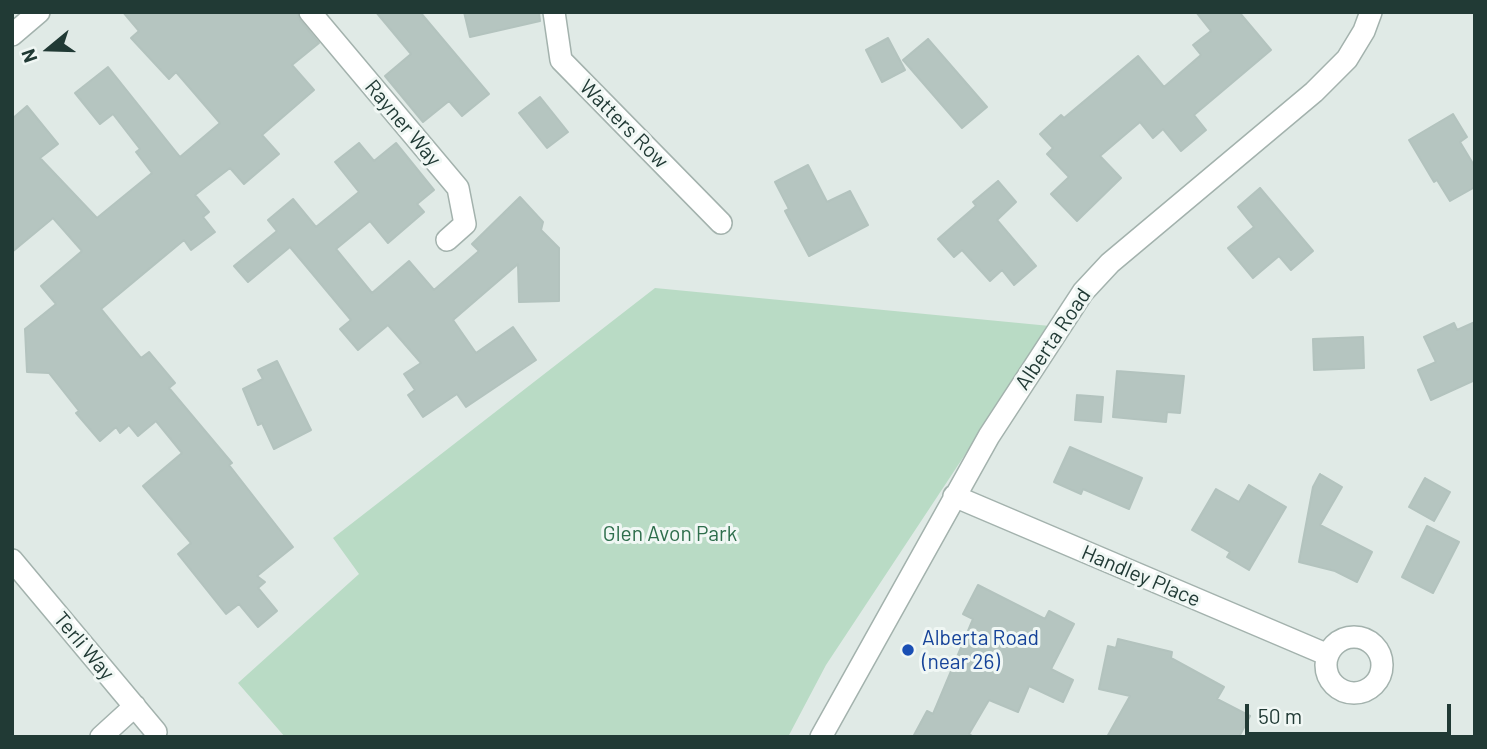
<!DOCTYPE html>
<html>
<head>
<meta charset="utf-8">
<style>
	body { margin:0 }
	#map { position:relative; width:1487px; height:749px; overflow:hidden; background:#e0eae6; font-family:Barlow,sans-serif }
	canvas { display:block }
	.frame { position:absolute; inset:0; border:14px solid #213a35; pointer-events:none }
	.north { position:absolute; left:14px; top:14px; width:70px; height:70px; -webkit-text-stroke:5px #f0f7f4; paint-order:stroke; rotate:251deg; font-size:19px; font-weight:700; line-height:28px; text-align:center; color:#213a35 }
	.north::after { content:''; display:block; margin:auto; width:24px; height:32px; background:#213a35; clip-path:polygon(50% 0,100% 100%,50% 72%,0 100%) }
	.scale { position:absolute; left:1245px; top:704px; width:206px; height:32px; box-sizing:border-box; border:4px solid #213a35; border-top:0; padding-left:9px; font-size:21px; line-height:24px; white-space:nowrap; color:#213a35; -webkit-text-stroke:5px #f0f7f4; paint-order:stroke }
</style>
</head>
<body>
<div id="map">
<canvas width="1487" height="749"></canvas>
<div class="frame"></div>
<div class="north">N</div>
<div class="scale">50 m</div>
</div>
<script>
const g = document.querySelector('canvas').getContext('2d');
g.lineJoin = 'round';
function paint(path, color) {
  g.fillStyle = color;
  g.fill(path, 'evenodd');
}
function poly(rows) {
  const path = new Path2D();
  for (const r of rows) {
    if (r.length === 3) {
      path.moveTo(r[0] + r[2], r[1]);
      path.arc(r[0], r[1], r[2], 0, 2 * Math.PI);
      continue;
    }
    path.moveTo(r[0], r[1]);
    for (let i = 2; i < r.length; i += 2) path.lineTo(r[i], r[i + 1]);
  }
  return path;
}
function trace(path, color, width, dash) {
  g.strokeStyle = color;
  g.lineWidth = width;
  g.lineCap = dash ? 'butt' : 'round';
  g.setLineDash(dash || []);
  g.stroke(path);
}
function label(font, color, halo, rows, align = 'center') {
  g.font = font + ' Barlow,sans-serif';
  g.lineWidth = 6;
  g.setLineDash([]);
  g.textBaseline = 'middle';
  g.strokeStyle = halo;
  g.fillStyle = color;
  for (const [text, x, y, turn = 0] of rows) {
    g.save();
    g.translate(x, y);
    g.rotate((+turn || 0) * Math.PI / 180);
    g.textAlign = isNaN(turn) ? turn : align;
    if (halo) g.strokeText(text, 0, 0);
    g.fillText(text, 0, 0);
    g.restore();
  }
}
paint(poly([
	[655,288,1050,326,826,665,788,737,285,737,238,683,359,574,333,538]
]), '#b9dbc5');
const building = poly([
	[123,12,297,12,300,20,319,43,292,65,314,90,262,135,279,154,244,184,230,168,195,195,209,212,203,217,215,232,191,250,184,240,101,309,141,358,149,352,175,383,169,388,232,463,229,465,293,547,257,576,265,582,258,588,277,611,258,627,239,604,226,614,178,554,191,543,143,486,182,453,156,421,138,436,129,425,120,433,116,427,100,441,76,413,79,411,49,373,27,372,25,329,56,304,41,286,82,251,53,218,12,252,12,119,27,106,58,144,40,158,97,218,152,173,136,152,140,149,113,114,100,124,75,93,108,67,180,157,220,123,176,72,169,79,131,38,139,31,123,12],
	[376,12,420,12,489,94,462,116,449,101,423,122,385,76,411,54,376,12],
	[464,12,539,12,540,21,470,37,464,12],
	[1196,12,1239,12,1271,50,1194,115,1206,130,1181,151,1163,129,1153,138,1140,122,1100,156,1121,178,1077,221,1051,194,1069,177,1047,154,1053,148,1040,134,1061,115,1064,118,1138,56,1164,87,1201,55,1193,45,1211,31,1196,12],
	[888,38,905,70,882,82,866,50,888,38],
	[928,39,987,107,962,128,903,60,928,39],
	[540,97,568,132,547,148,519,113,540,97],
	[1453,114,1467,137,1460,142,1475,167,1475,187,1450,201,1437,180,1434,182,1409,140,1453,114],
	[359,143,374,161,396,143,434,190,417,204,424,212,388,243,370,221,336,249,372,293,409,261,434,290,479,251,472,244,520,197,543,222,541,230,559,248,559,301,519,302,518,264,453,320,476,353,513,327,536,360,466,407,457,394,423,417,408,395,415,390,404,374,421,363,388,325,358,350,340,329,351,320,290,247,248,282,234,266,277,231,268,220,293,199,316,227,359,192,335,162,359,143],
	[808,165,827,202,850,191,868,225,809,256,785,211,789,209,775,182,808,165],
	[998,181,1016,202,997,220,1036,266,1014,285,1002,270,990,281,962,250,954,257,938,239,976,206,973,202,998,181],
	[1260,188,1313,251,1291,270,1279,256,1253,278,1228,248,1254,227,1238,207,1260,188],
	[1475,322,1475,380,1431,400,1418,370,1436,362,1424,337,1454,323,1457,330,1475,322],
	[1363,337,1364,368,1314,370,1313,339,1363,337],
	[277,361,311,430,274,449,262,423,258,425,243,389,263,379,258,370,277,361],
	[1117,371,1184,376,1180,413,1167,412,1166,422,1113,417,1117,371],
	[1077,395,1103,397,1101,422,1075,420,1077,395],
	[1070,447,1142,478,1129,509,1083,489,1081,494,1054,482,1070,447],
	[1320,474,1342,487,1320,525,1372,552,1357,582,1335,571,1299,562,1313,487,1320,474],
	[1425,478,1450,492,1434,521,1409,507,1425,478],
	[1249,485,1286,507,1249,570,1227,557,1230,552,1192,530,1216,489,1239,502,1249,485],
	[1427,526,1459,542,1433,593,1402,577,1427,526],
	[978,585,1045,619,1049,611,1074,624,1051,669,1073,680,1063,702,1029,686,1018,712,989,700,969,734,974,737,913,737,927,711,933,714,973,619,963,614,978,585],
	[1118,639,1172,652,1171,658,1224,687,1217,699,1250,716,1239,737,1107,737,1130,696,1099,689,1108,646,1116,648,1118,639]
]);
paint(building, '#b5c5c0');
trace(building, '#b3c3be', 2);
const street = poly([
	[310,12,458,188,465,224,447,240],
	[554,12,561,60,721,223],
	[12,35,39,12],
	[954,496,1328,655],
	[12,560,156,732],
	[1354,665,28],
	[101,737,135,706],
	[821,737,989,436,1083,292,1110,263,1314,92,1347,59,1364,31,1371,12]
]);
trace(street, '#a3b2ad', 24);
trace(street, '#fff', 21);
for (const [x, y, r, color] of [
	[908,650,7,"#1a4fb4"]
]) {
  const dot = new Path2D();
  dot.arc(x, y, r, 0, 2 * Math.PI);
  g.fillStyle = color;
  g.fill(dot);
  trace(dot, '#f0f7f4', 2.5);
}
label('21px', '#213a35', '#f0f7f4', [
	["Rayner Way",403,123,50],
	["Watters Row",624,124,45],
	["Alberta Road",1053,339,-56],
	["Handley Place",1141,576,23],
	["Terli Way",84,646,50]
]);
label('21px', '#2e6e4c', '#f0f7f4', [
	["Glen Avon Park",670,534]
]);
label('21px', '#164399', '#f0f7f4', [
	["Alberta Road",922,638],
	["(near 26)",922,662]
], 'left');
</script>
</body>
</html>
